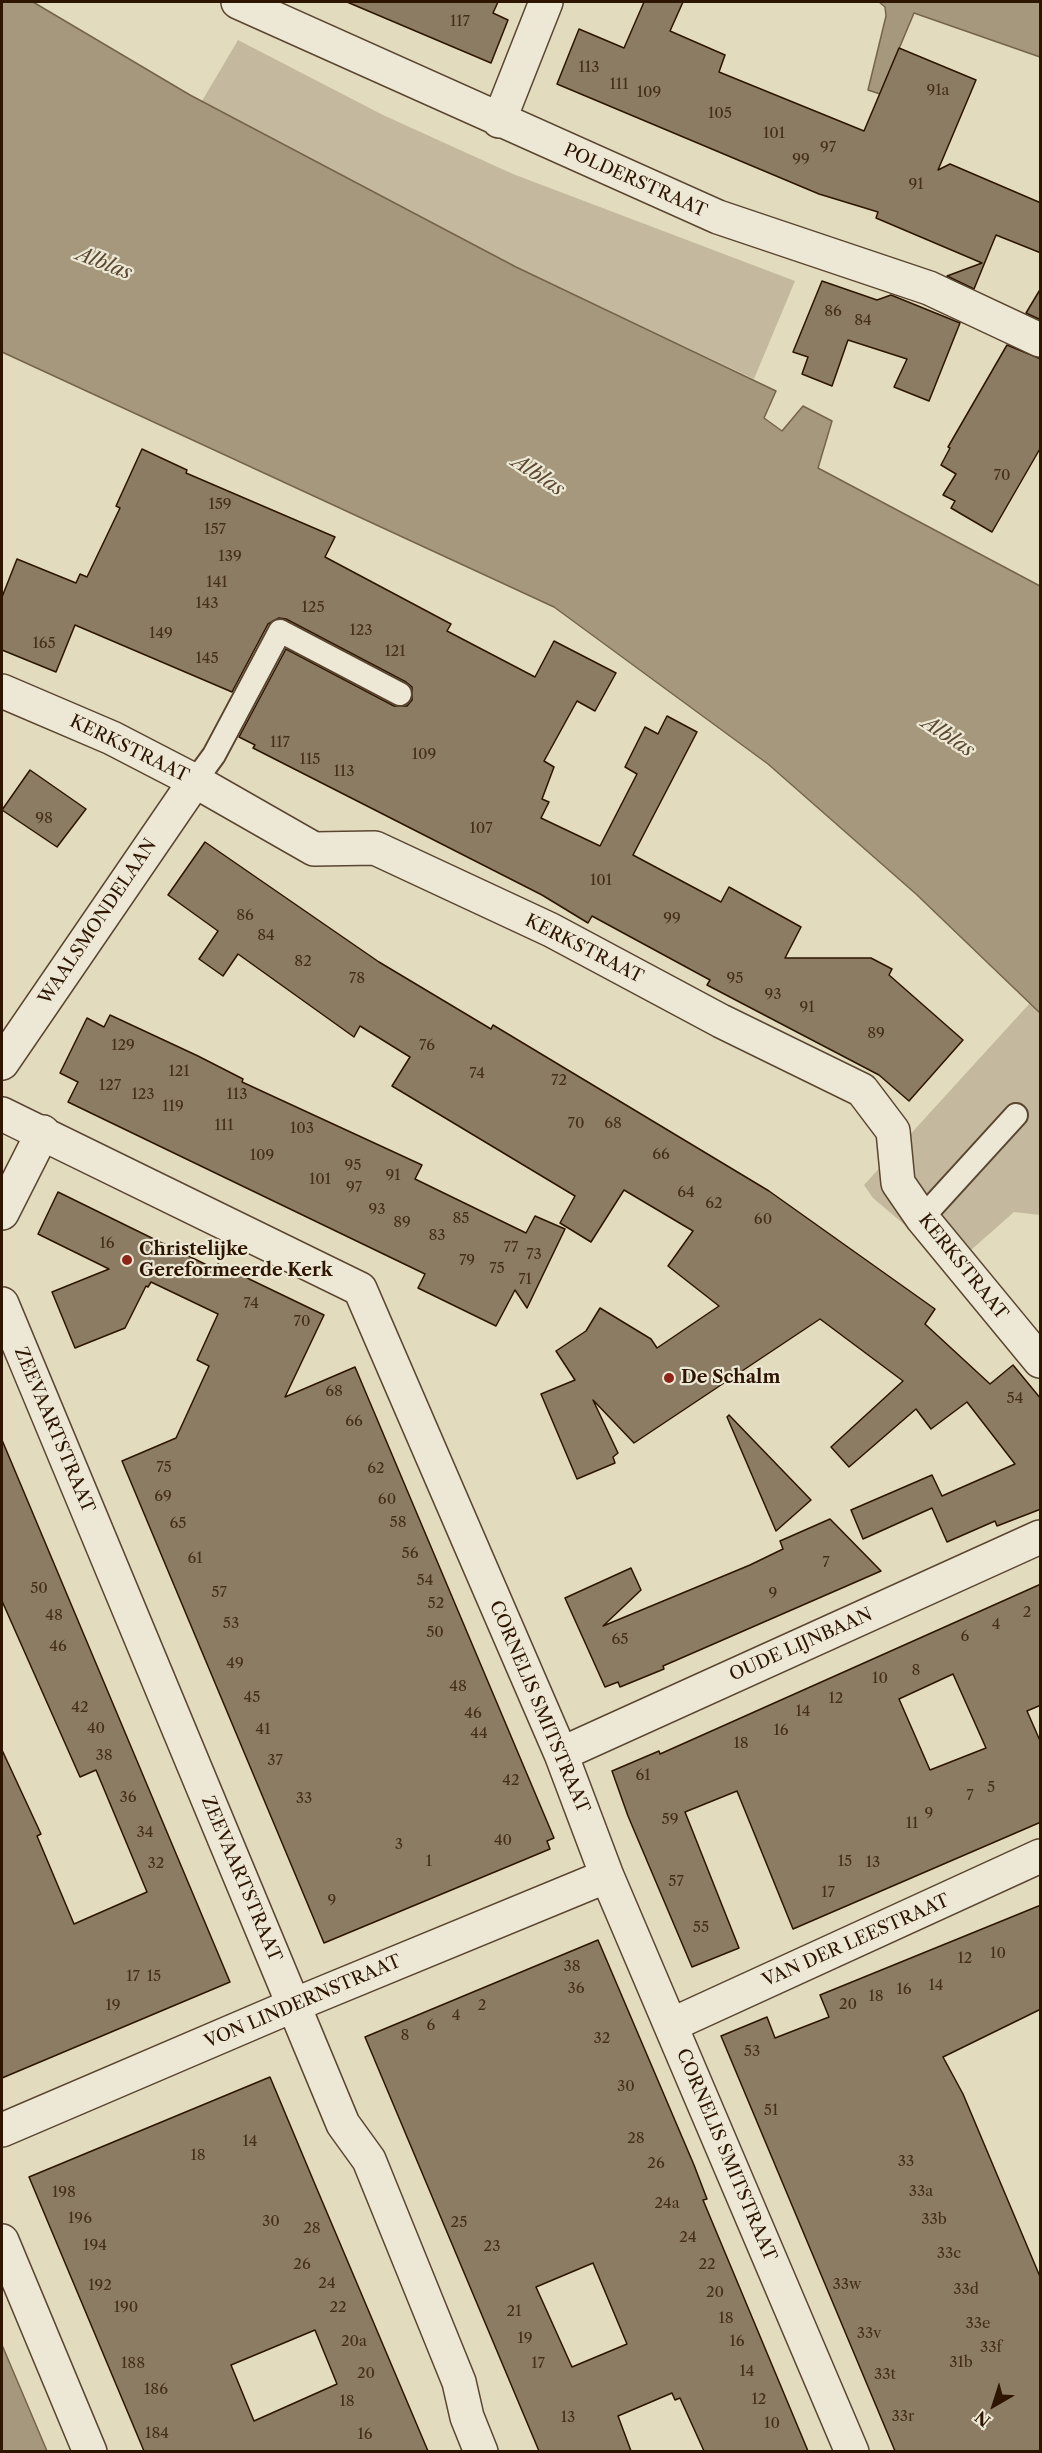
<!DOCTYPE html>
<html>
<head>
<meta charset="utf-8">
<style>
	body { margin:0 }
	#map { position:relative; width:1042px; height:2453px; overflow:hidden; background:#e3dbbe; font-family:"Libre Caslon Text",serif }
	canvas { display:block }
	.frame { position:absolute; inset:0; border:3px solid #2d1500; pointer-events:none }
	.north { position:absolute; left:964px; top:2375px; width:60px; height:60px; -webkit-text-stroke:4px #ede8d5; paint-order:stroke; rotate:219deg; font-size:16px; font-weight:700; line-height:24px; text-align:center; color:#2d1500 }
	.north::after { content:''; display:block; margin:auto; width:21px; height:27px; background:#2d1500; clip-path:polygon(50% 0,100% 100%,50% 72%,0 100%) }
</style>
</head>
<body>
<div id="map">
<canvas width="1042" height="2453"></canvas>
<div class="frame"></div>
<div class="north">N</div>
</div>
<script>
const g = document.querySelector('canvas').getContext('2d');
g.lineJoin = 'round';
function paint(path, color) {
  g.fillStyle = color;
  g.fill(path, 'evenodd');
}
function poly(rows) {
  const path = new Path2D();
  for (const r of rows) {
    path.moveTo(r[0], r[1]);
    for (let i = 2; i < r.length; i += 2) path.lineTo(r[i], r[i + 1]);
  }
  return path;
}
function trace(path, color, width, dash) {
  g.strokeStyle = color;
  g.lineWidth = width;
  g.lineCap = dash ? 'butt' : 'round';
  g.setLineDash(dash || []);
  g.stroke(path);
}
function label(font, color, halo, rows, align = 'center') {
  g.font = font + ' "Libre Caslon Text",serif';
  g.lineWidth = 4.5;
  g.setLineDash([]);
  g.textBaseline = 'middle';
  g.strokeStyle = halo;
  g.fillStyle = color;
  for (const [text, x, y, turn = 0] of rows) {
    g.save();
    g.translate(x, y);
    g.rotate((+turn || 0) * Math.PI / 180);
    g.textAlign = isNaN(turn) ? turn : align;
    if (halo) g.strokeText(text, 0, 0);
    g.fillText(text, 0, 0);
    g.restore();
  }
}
paint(poly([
	[238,40,383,115,513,174,795,281,754,379,516,267,202,101],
	[1030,1003,1040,1013,1040,1215,1014,1212,953,1266,873,1198,864,1185]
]), '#c4b99e');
const water = poly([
	[2,2,33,2,190,95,516,267,776,391,764,418,782,431,803,406,832,421,818,468,1040,586,1040,1013,916,894,768,764,554,607,2,352,2,2],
	[879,2,1040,2,1040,57,914,13,880,94,868,90,886,16,885,7,879,2],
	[2,2345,47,2451,2,2451,2,2345]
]);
paint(water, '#a5987d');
trace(water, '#75644b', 1.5);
const building = poly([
	[347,2,498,2,493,13,508,20,491,63,347,2],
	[644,2,683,2,670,31,725,55,719,72,864,131,899,48,976,80,938,170,950,164,1041,203,1041,253,996,235,974,289,947,276,982,263,876,218,878,212,819,194,557,84,579,29,624,48,644,2],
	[822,281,877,300,891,295,960,323,929,401,894,387,907,359,848,340,832,386,802,374,808,357,793,352,822,281],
	[1041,288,1041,320,1026,313,1041,288],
	[1007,345,1041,359,1041,447,992,532,951,508,955,501,943,495,956,474,941,465,950,448,948,447,1007,345],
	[142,449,187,470,186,473,335,537,325,557,451,624,447,631,535,677,554,641,616,673,595,711,577,701,544,761,554,767,542,799,549,802,541,818,600,846,637,774,625,767,645,727,658,734,667,716,697,732,633,855,721,902,729,887,801,927,785,958,871,958,892,969,889,975,963,1040,909,1101,879,1075,707,985,710,980,592,916,588,923,542,895,253,748,255,745,239,737,286,649,394,706,407,706,412,700,412,687,406,682,286,619,279,618,268,624,232,692,75,625,56,672,2,650,2,597,17,559,76,583,80,574,87,577,120,508,116,506,142,449],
	[30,770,86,809,57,847,2,810,30,770],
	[205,842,379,962,491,1029,493,1025,769,1191,935,1309,925,1324,990,1384,1013,1365,1041,1399,1041,1509,997,1526,995,1521,947,1542,932,1508,863,1539,851,1510,932,1475,942,1496,1015,1464,967,1402,931,1429,916,1409,849,1467,831,1447,903,1381,820,1319,634,1443,593,1400,618,1453,613,1457,615,1463,577,1479,541,1394,575,1380,556,1351,586,1331,600,1308,651,1339,657,1348,719,1306,668,1266,693,1231,624,1190,591,1242,560,1223,575,1196,392,1086,410,1057,360,1026,354,1037,238,954,223,976,199,959,218,931,168,895,205,842],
	[110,1015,198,1056,243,1079,242,1082,422,1165,415,1179,526,1233,535,1216,565,1229,527,1308,515,1290,496,1326,418,1288,425,1274,68,1102,78,1082,60,1073,87,1018,104,1027,110,1015],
	[58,1192,215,1269,218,1264,324,1315,285,1397,355,1367,554,1838,547,1841,550,1849,324,1943,122,1461,176,1438,209,1366,197,1360,218,1314,151,1282,148,1287,146,1286,125,1328,75,1348,52,1292,109,1269,38,1234,58,1192],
	[729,1415,811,1500,776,1531,727,1417,729,1415],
	[2,1440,230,1982,2,2078,2,1750,41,1834,37,1836,74,1924,147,1892,96,1770,80,1777,2,1601,2,1440],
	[830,1519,881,1571,663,1666,664,1669,620,1687,618,1682,605,1687,565,1598,631,1568,641,1590,603,1626,750,1565,783,1549,780,1541,830,1519],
	[1041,1584,1041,1705,1027,1711,1041,1743,1041,1822,793,1929,737,1791,685,1812,739,1948,692,1967,628,1816,612,1771,659,1751,660,1754,1041,1584],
	[953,1674,986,1748,930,1770,899,1699,953,1674],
	[1041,1905,1041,2009,943,2057,963,2094,1041,2279,1041,2451,895,2451,721,2036,767,2017,775,2038,829,2017,820,1995,1041,1905],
	[598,1940,694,2165,707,2199,703,2200,808,2451,704,2451,680,2398,675,2400,672,2393,618,2416,631,2451,539,2451,365,2037,598,1940],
	[593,2263,627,2344,572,2367,536,2287,593,2263],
	[270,2077,314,2182,428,2451,144,2451,29,2177,270,2077],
	[315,2330,337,2384,254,2421,231,2365,315,2330]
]);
paint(building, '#8c7c63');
trace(building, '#2d1500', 1.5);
const service = poly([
	[195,781,214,755,280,631,400,694],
	[922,1218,1016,1115]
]);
const minor = poly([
	[238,2,718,217,929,288,1040,340],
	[499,121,546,2],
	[2,691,112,738,195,781,314,849,375,848,551,930,721,1021,862,1090,893,1131,898,1183,922,1218,1040,1361],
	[2,1063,195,781],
	[2,1114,360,1289,561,1754,607,1876,852,2452],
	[2,1213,43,1132],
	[2,1304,343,2124,369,2160,459,2382,467,2417,481,2452],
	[561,1754,1040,1537],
	[671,2025,1040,1856],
	[2,2130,294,2005,607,1876],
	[2,2241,90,2452]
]);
trace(service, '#5a4630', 26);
trace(minor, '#5a4630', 36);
trace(service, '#ede8d5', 22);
trace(minor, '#ede8d5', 33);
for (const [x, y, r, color] of [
	[127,1260,6,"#8f2418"],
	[669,1378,6,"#8f2418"]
]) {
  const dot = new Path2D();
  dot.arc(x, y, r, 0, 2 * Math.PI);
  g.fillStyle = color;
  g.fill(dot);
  trace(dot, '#ede8d5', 2);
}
label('15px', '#452f19', null, [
	["117",460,22],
	["113",589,68],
	["111",619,85],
	["91a",938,91],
	["109",649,93],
	["105",720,114],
	["101",774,134],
	["97",828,148],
	["99",801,160],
	["91",916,185],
	["86",833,312],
	["84",863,321],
	["70",1002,476],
	["159",220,505],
	["157",215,530],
	["139",230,557],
	["141",217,583],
	["143",207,604],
	["125",313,608],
	["123",361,631],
	["149",161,634],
	["165",44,644],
	["121",395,652],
	["145",207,659],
	["117",280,743],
	["109",424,755],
	["115",310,760],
	["113",344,772],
	["98",44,819],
	["107",481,829],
	["101",601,881],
	["86",245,916],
	["99",672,919],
	["84",266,936],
	["82",303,962],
	["78",357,979],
	["95",735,979],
	["93",773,995],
	["91",807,1008],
	["89",876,1034],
	["129",123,1046],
	["76",427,1046],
	["121",179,1072],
	["74",477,1074],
	["72",559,1081],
	["127",110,1086],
	["123",143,1095],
	["113",237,1095],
	["119",173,1107],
	["70",576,1124],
	["68",613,1124],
	["111",224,1126],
	["103",302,1129],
	["66",661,1155],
	["109",262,1156],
	["95",353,1166],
	["91",393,1176],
	["101",320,1180],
	["97",354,1188],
	["64",686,1193],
	["62",714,1204],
	["93",377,1210],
	["85",461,1219],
	["60",763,1220],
	["89",402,1223],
	["83",437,1236],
	["16",107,1244],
	["77",511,1248],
	["73",534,1255],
	["79",467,1261],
	["75",497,1269],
	["71",525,1280],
	["74",251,1304],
	["70",302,1322],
	["68",334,1392],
	["54",1015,1399],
	["66",354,1422],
	["75",164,1468],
	["62",376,1469],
	["69",163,1497],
	["60",387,1500],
	["58",398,1523],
	["65",178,1524],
	["56",410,1554],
	["61",195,1559],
	["7",826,1563],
	["54",425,1581],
	["50",39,1589],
	["57",219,1593],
	["9",773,1594],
	["52",436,1604],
	["2",1027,1613],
	["48",54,1616],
	["53",231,1624],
	["4",996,1625],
	["50",435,1633],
	["6",965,1637],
	["65",620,1640],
	["46",58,1647],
	["49",235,1664],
	["8",916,1671],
	["10",880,1679],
	["48",458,1687],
	["45",252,1698],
	["12",836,1699],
	["42",80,1708],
	["14",803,1712],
	["46",473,1714],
	["40",96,1729],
	["41",263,1730],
	["16",781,1731],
	["44",479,1734],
	["18",741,1744],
	["38",104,1756],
	["37",275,1761],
	["61",643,1776],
	["42",511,1781],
	["5",991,1788],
	["7",970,1796],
	["36",128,1798],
	["33",304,1799],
	["9",929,1814],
	["59",670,1820],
	["11",912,1824],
	["34",145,1833],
	["40",503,1841],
	["3",399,1845],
	["1",429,1862],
	["15",845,1862],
	["13",873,1863],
	["32",156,1864],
	["57",676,1882],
	["17",828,1893],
	["9",332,1901],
	["55",701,1928],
	["10",998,1954],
	["12",965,1959],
	["38",572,1967],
	["17",133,1977],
	["15",154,1977],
	["14",936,1986],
	["36",576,1989],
	["16",904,1990],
	["18",876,1997],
	["20",848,2005],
	["19",113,2006],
	["2",482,2006],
	["4",456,2016],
	["6",431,2026],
	["8",405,2036],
	["32",602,2039],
	["53",752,2052],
	["30",626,2087],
	["51",771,2111],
	["28",636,2139],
	["14",250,2142],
	["18",198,2156],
	["33",906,2162],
	["26",656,2164],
	["33a",921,2192],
	["198",64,2193],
	["24a",667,2204],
	["196",80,2219],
	["33b",934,2220],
	["30",271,2222],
	["25",459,2223],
	["28",312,2229],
	["24",688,2238],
	["194",95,2246],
	["23",492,2247],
	["33c",949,2254],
	["26",302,2265],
	["22",707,2265],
	["24",327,2284],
	["33w",847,2285],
	["192",100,2286],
	["33d",966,2290],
	["20",715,2293],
	["190",126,2308],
	["22",338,2308],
	["21",514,2312],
	["18",726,2319],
	["33e",978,2324],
	["33v",869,2334],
	["19",525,2339],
	["20a",354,2342],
	["16",737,2342],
	["33f",991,2348],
	["31b",961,2363],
	["188",133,2364],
	["17",538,2364],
	["14",747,2372],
	["20",366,2374],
	["33t",885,2375],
	["186",156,2390],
	["12",759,2400],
	["18",347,2402],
	["33r",903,2417],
	["13",568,2418],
	["10",772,2424],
	["184",157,2434],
	["16",365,2435]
]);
label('18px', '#2d1500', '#ede8d5', [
	["POLDERSTRAAT",635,181,24],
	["KERKSTRAAT",129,749,26],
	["WAALSMONDELAAN",98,922,-56],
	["KERKSTRAAT",584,949,27],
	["KERKSTRAAT",963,1267,51],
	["ZEEVAARTSTRAAT",54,1430,67],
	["OUDE LIJNBAAN",801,1645,-24],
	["CORNELIS SMITSTRAAT",539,1707,67],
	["ZEEVAARTSTRAAT",241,1879,67],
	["VAN DER LEESTRAAT",856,1941,-24],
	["VON LINDERNSTRAAT",303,2002,-23],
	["CORNELIS SMITSTRAAT",726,2155,67]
]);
label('bold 18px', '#2d1500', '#ede8d5', [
	["Christelijke",139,1250],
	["Gereformeerde Kerk",139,1271],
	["De Schalm",681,1378]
], 'left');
label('italic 20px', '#5d4932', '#ede8d5', [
	["Alblas",104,264,21],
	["Alblas",538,476,33],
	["Alblas",948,737,33]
]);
</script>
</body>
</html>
